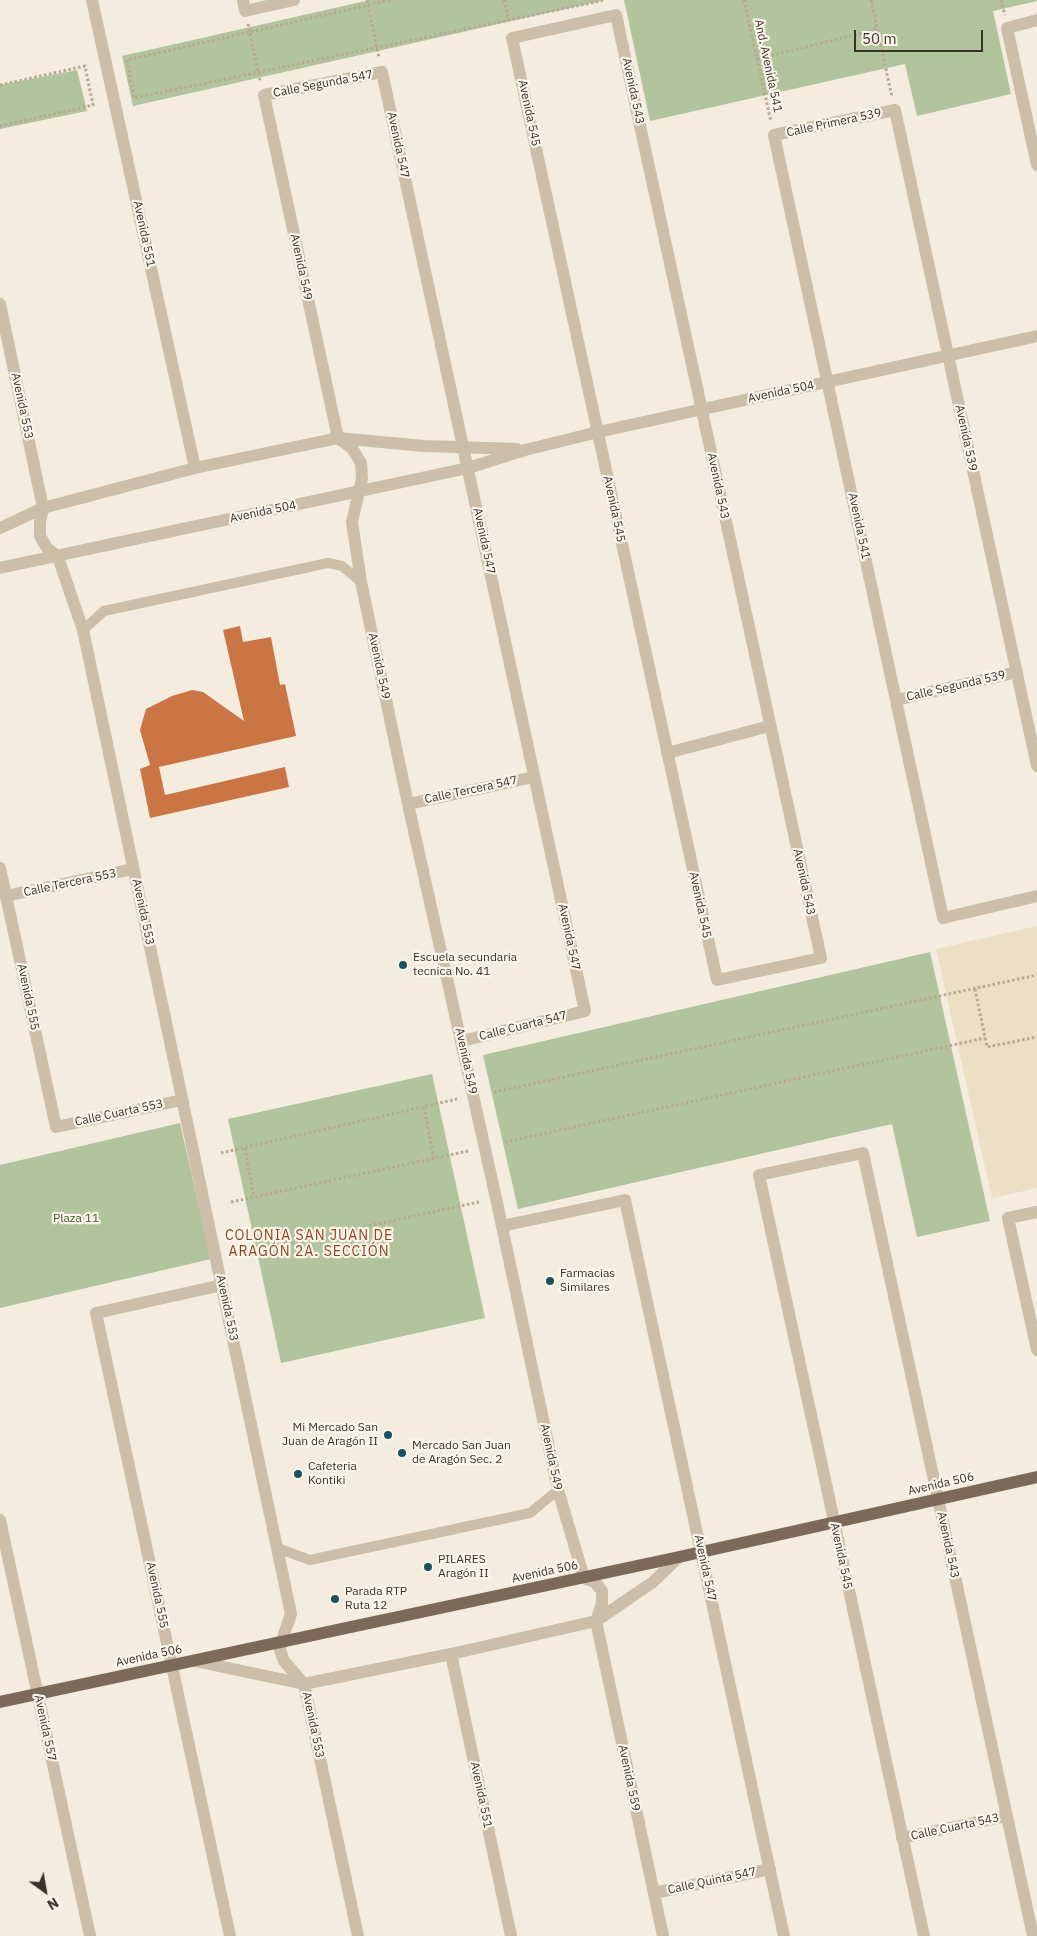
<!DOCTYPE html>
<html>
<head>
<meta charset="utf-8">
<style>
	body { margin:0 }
	#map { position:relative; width:1037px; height:1936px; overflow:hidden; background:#f4ecde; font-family:"IBM Plex Sans",sans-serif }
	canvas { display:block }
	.north { position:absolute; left:20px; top:1866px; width:50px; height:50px; -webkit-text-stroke:4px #fbf5eb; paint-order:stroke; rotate:148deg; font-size:14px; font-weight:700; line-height:20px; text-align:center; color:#3a3029 }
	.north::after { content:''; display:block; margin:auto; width:18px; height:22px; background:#3a3029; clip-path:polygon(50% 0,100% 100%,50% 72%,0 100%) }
	.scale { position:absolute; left:854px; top:30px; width:129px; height:22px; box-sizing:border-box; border:2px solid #3a3029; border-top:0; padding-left:6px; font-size:15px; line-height:18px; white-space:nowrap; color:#3a3029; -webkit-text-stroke:4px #fbf5eb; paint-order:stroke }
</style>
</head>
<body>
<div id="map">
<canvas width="1037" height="1936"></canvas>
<div class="north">N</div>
<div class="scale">50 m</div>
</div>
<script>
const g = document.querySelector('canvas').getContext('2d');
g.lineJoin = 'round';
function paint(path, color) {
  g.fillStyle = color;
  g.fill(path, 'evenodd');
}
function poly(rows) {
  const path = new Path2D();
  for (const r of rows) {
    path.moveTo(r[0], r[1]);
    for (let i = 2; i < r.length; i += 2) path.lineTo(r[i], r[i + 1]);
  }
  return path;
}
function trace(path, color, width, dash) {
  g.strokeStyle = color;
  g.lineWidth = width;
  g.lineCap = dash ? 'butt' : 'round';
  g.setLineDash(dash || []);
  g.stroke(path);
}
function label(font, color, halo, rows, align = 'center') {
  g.font = font + ' "IBM Plex Sans",sans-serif';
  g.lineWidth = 4.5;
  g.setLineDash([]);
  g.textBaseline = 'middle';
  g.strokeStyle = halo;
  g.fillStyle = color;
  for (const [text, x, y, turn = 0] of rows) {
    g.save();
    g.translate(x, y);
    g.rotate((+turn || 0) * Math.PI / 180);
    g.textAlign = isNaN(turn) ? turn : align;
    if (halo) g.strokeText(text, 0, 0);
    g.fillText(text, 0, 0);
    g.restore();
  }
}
paint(poly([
	[370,0,605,0,133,106,122,56],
	[624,0,1037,0,1037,1,993,11,1011,94,917,116,905,64,650,121],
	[77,70,87,111,0,129,0,85],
	[930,952,990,1221,917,1237,892,1124,518,1209,483,1055],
	[432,1074,485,1318,281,1363,228,1119],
	[180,1123,211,1259,0,1308,0,1165]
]), '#b2c49d');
paint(poly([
	[1037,926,1037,1188,992,1198,936,949]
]), '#ecdfc5');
paint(poly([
	[240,626,243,642,271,637,280,685,285,684,296,736,159,767,165,795,285,767,289,787,150,818,140,769,150,765,140,730,146,709,172,696,192,690,203,692,244,721,223,630]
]), '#cb7545');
trace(poly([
	[367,0,379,58],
	[390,0,127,60,134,98,605,0],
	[504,0,509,21],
	[744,0,771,122],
	[871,0,892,97],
	[1001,0,1005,15],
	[248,24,260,81],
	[757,59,878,29],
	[0,85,85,66,93,105,0,126],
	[975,989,987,1047,1037,1037],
	[494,1092,1037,975],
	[424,1107,434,1159],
	[505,1142,985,1038],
	[245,1148,254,1197],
	[221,1153,457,1099],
	[231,1202,468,1151],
	[242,1253,479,1202]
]), '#b9a893', 3, [2.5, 2.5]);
trace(poly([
	[83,630,104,611,328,563,342,566,361,582],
	[277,1548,310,1560,530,1513,558,1490]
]), '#cdbea9', 10);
trace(poly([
	[243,0,245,11,294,0],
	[616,15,821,958,717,980,512,38,616,15],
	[1037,20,1007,28,1037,165],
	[0,304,43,508],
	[338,438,264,95,382,72,585,1011,462,1041],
	[896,700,1017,672],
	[667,753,770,726],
	[1037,766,895,110,774,135,943,918,1037,896],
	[408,804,534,777],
	[0,868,56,1127,182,1100],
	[6,896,133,869],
	[1037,1212,1008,1218,1037,1350],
	[502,1226,625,1200,784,1936],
	[222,1285,96,1313,230,1936],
	[0,1520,90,1936],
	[596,1621,663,1936],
	[304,1684,358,1936],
	[902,1838,1007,1816],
	[654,1893,770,1869],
	[924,1936,759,1175,863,1153,1033,1936]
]), '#cdbea9', 12);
trace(poly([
	[92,0,195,468],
	[338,438,352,448,361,463,362,479,352,522,361,582,408,804,496,1198,558,1490,584,1578,595,1582,602,1591,602,1604,596,1621],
	[43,508,40,522,40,536,47,548,58,557],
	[0,528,43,508,195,468,338,438,424,446,517,449],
	[58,557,83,630,291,1614,281,1643,280,1650,284,1661,304,1684],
	[0,568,468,468,525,450,598,432,1037,336],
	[451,1654,511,1936],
	[195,1661,304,1684,451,1654,596,1621,653,1582,679,1557]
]), '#cdbea9', 12);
trace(poly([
	[0,1702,679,1557,1037,1477]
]), '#7c695a', 12);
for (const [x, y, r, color] of [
	[403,965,5,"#1c525e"],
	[550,1281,5,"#1c525e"],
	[388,1435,5,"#1c525e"],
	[402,1453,5,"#1c525e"],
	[298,1474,5,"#1c525e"],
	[428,1567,5,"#1c525e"],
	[335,1599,5,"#1c525e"]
]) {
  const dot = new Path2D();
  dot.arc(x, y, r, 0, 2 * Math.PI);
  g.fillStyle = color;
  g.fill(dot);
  trace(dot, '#fbf5eb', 2);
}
label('12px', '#3a3029', '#fbf5eb', [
	["And. Avenida 541",768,66,78],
	["Calle Segunda 547",323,84,-11],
	["Avenida 543",633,91,78],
	["Avenida 545",529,113,78],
	["Calle Primera 539",834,123,-12],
	["Avenida 547",398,145,78],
	["Avenida 551",144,234,78],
	["Avenida 549",301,267,78],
	["Avenida 504",781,392,-12],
	["Avenida 553",22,406,78],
	["Avenida 539",966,438,78],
	["Avenida 543",718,486,78],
	["Avenida 545",614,509,78],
	["Avenida 504",263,512,-12],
	["Avenida 541",859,526,78],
	["Avenida 547",484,541,78],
	["Avenida 549",379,666,78],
	["Calle Segunda 539",956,686,-13],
	["Calle Tercera 547",471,790,-12],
	["Avenida 543",804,882,78],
	["Calle Tercera 553",70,883,-12],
	["Avenida 545",700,905,78],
	["Avenida 553",143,912,78],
	["Avenida 547",569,937,78],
	["Avenida 555",28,997,78],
	["Calle Cuarta 547",523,1026,-14],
	["Avenida 549",466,1061,78],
	["Calle Cuarta 553",119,1113,-12],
	["Avenida 553",227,1308,78],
	["Avenida 549",551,1457,78],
	["Avenida 506",941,1484,-13],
	["Avenida 543",948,1545,78],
	["Avenida 545",841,1556,78],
	["Avenida 547",705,1568,78],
	["Avenida 506",545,1572,-12],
	["Avenida 555",157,1595,78],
	["Avenida 506",149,1656,-12],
	["Avenida 553",313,1725,78],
	["Avenida 557",45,1728,78],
	["Avenida 559",629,1778,78],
	["Avenida 551",481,1795,78],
	["Calle Cuarta 543",955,1827,-12],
	["Calle Quinta 547",712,1881,-12]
]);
label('12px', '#3a3029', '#fbf5eb', [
	["Escuela secundaria",413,958],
	["tecnica No. 41",413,972],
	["Farmacias",560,1274],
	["Similares",560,1288],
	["Mi Mercado San",378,1428,"right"],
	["Juan de Aragón II",378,1442,"right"],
	["Mercado San Juan",412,1446],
	["de Aragón Sec. 2",412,1460],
	["Cafeteria",308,1467],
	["Kontiki",308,1481],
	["PILARES",438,1560],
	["Aragón II",438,1574],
	["Parada RTP",345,1592],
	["Ruta 12",345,1606]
], 'left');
label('12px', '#43592c', '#fbf5eb', [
	["Plaza 11",76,1219]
]);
g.letterSpacing = '1px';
label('14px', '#8d451e', '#fbf5eb', [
	["COLONIA SAN JUAN DE",309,1236],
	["ARAGÓN 2A. SECCIÓN",309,1252]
]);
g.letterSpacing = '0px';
</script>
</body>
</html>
